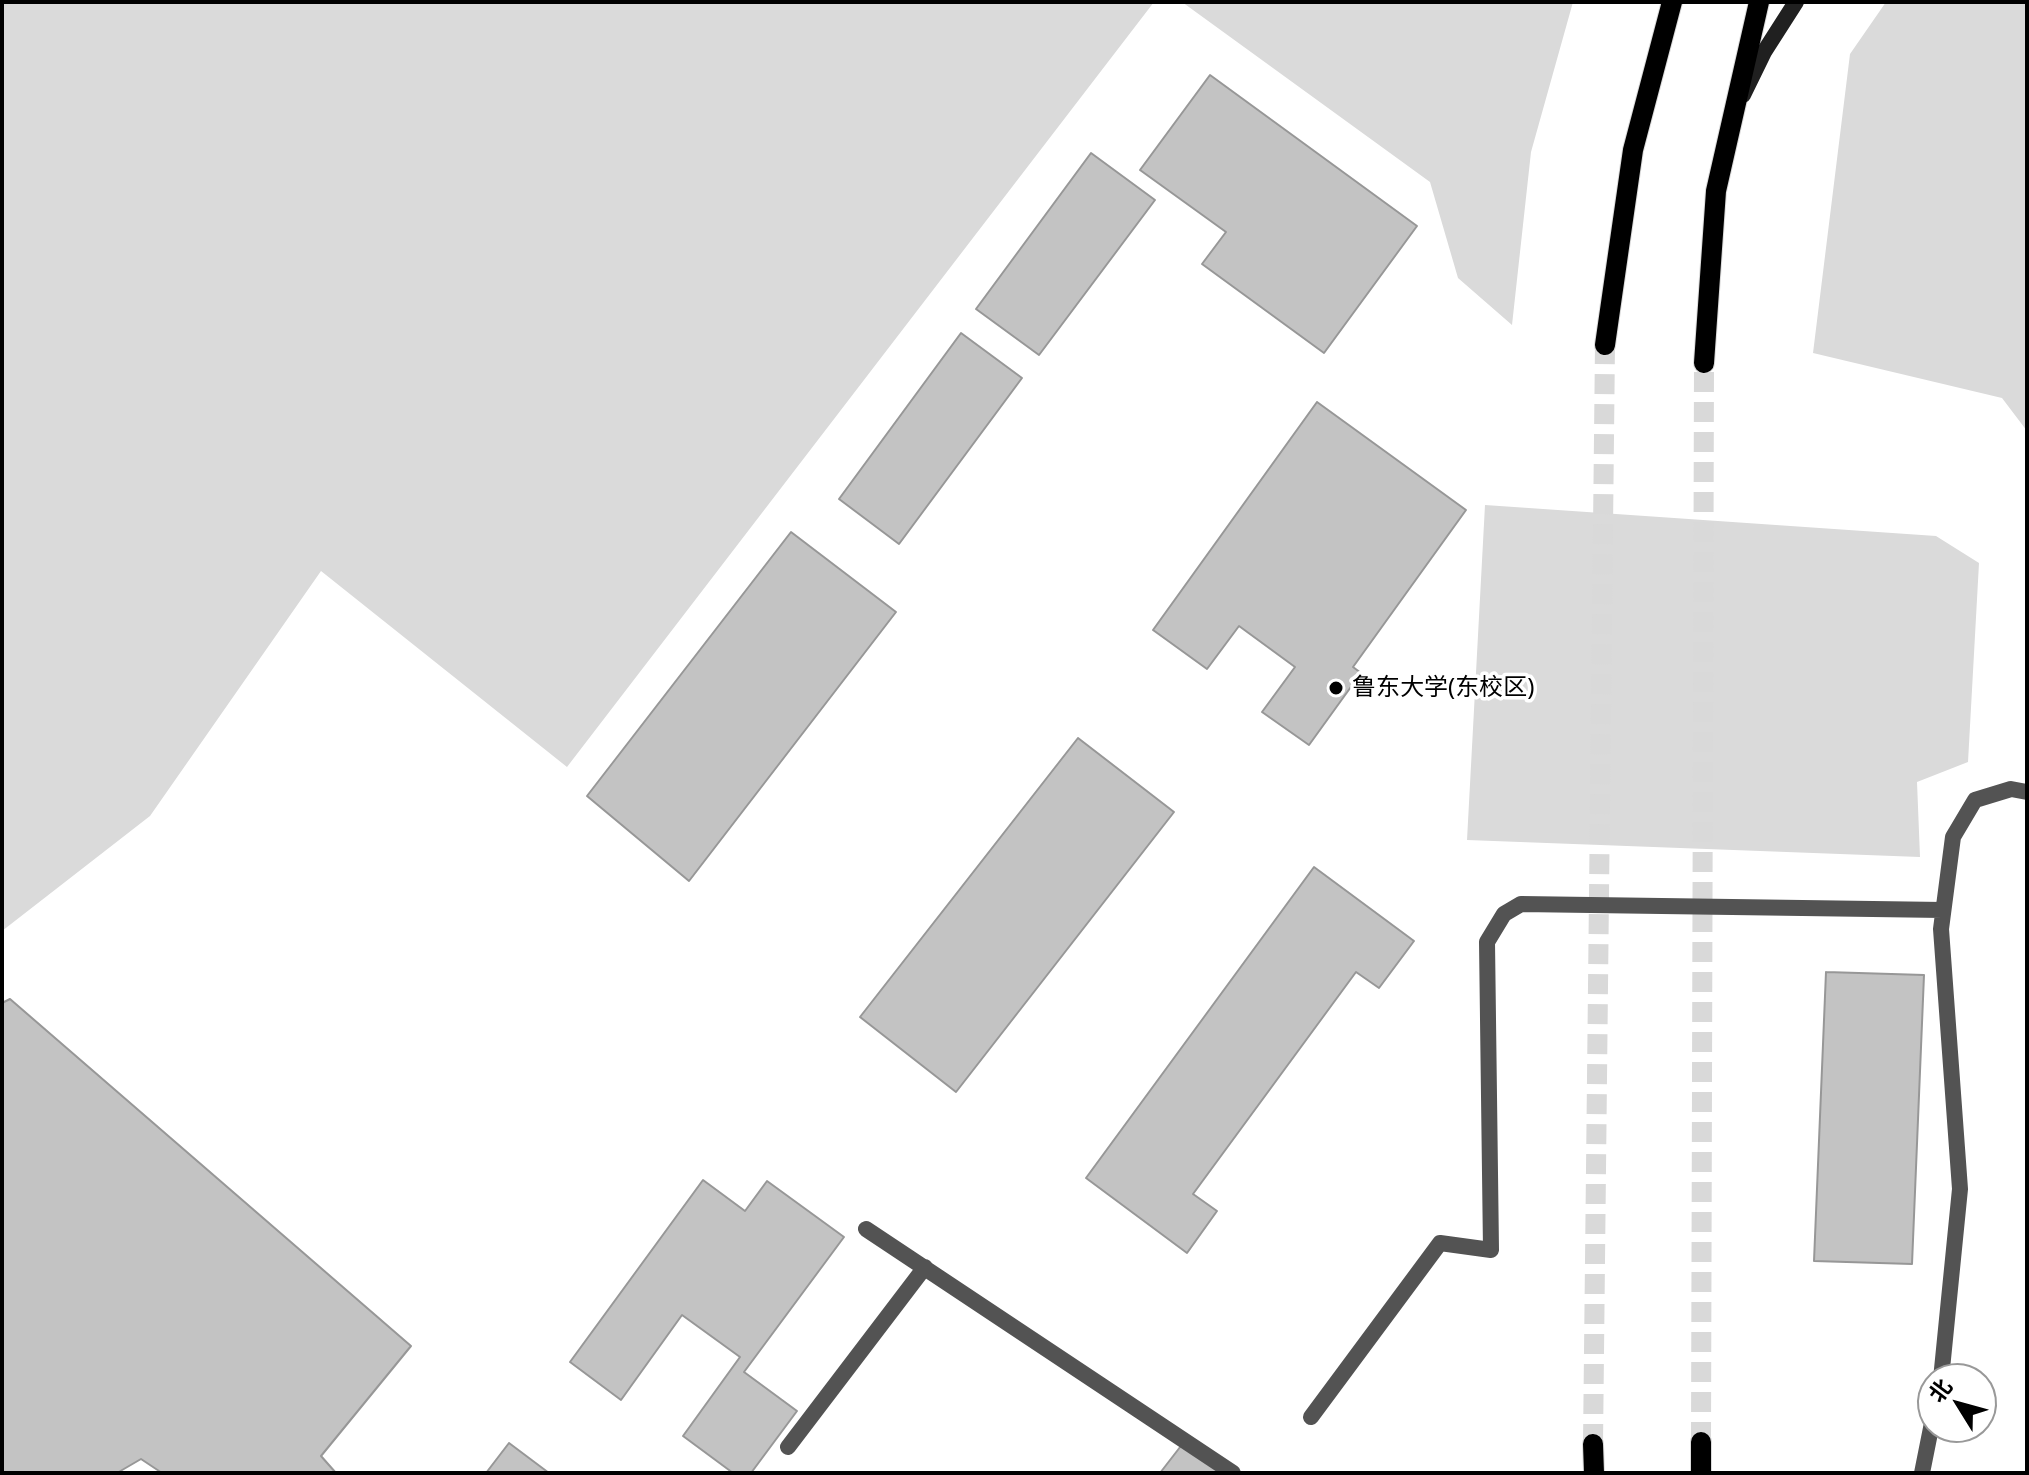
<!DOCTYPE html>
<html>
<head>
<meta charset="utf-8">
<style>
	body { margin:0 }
	#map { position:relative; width:2029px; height:1475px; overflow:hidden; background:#fff; font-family:"Noto Sans","Noto Sans SC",sans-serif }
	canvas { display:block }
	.frame { position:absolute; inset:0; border:4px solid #000; pointer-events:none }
	.north { position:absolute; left:1917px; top:1363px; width:80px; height:80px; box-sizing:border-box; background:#fff; border:2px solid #999; border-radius:50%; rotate:307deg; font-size:22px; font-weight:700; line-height:32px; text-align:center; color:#000 }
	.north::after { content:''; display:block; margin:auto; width:28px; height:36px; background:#000; clip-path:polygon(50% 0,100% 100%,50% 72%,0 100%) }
</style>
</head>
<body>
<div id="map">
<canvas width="2029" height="1475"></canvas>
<div class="frame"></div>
<div class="north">北</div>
</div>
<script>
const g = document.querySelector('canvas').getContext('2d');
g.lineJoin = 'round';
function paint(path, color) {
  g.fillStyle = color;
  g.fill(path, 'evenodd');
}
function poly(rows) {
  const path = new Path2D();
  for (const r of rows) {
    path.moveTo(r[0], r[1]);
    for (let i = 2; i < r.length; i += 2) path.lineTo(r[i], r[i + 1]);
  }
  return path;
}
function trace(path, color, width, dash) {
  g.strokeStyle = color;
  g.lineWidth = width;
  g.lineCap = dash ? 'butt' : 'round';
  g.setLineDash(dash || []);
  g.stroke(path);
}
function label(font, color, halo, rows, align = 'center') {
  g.font = font + ' "Noto Sans","Noto Sans SC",sans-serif';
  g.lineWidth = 7;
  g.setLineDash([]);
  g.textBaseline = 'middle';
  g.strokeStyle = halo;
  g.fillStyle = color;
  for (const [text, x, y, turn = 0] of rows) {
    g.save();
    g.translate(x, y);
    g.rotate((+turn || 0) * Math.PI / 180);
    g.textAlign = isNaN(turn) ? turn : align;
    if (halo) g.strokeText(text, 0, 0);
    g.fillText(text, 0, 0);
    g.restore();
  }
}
paint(poly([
	[2,2,1154,2,567,767,321,571,150,816,2,931],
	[1182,2,1573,2,1531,152,1512,325,1458,278,1430,182],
	[1886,2,2027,2,2027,431,2002,398,1813,353,1850,54],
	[1485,505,1936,536,1979,563,1968,762,1917,782,1920,857,1467,840]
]), '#dadada');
const building = poly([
	[1210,75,1417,226,1324,353,1202,264,1226,232,1140,170,1210,75],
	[1091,153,1155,200,1039,355,976,309,1091,153],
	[961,333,1022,378,899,544,839,499,961,333],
	[1317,402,1466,510,1353,667,1361,673,1309,745,1262,712,1295,667,1239,626,1207,669,1153,630,1317,402],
	[791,532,896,612,689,881,587,796,791,532],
	[1078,738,1174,812,956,1092,860,1017,1078,738],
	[1314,867,1414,941,1379,988,1356,972,1193,1194,1217,1211,1187,1253,1086,1178,1314,867],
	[1826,972,1924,975,1912,1264,1814,1261,1826,972],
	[10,999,411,1346,321,1456,336,1473,162,1473,141,1459,117,1473,2,1473,2,1003,10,999],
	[703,1180,745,1211,767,1181,844,1237,744,1372,797,1411,751,1473,733,1473,683,1436,740,1357,682,1315,621,1400,570,1362,703,1180],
	[1184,1442,1229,1473,1160,1473,1184,1442],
	[509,1443,549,1473,486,1473,509,1443]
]);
paint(building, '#c3c3c3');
trace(building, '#979797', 2);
trace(poly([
	[1701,1442,1704,363],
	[1593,1444,1605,345]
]), '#d9d9d9', 20, [20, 10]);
const primary = poly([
	[1605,345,1633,150,1672,2],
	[1704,363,1716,191,1759,2],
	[1593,1444,1594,1473],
	[1701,1473,1701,1442]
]);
trace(primary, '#dbdbdb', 22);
trace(poly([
	[866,1229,1233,1473],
	[1941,1379,1960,1189,1941,929,1953,837,1975,800,2011,789,2027,792],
	[1311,1417,1440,1243,1491,1250,1487,942,1504,914,1521,904,1943,910],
	[788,1447,925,1267],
	[1922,1473,1933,1418]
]), '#535353', 16);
trace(poly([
	[1743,95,1764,52,1796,2]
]), '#202020', 16);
trace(primary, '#000', 20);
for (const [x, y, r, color] of [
	[1336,688,8,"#000"]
]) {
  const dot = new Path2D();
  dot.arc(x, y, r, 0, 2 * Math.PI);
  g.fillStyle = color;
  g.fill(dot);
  trace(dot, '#fff', 3);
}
label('24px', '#000', '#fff', [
	["鲁东大学(东校区)",1352,688]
], 'left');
</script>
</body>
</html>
